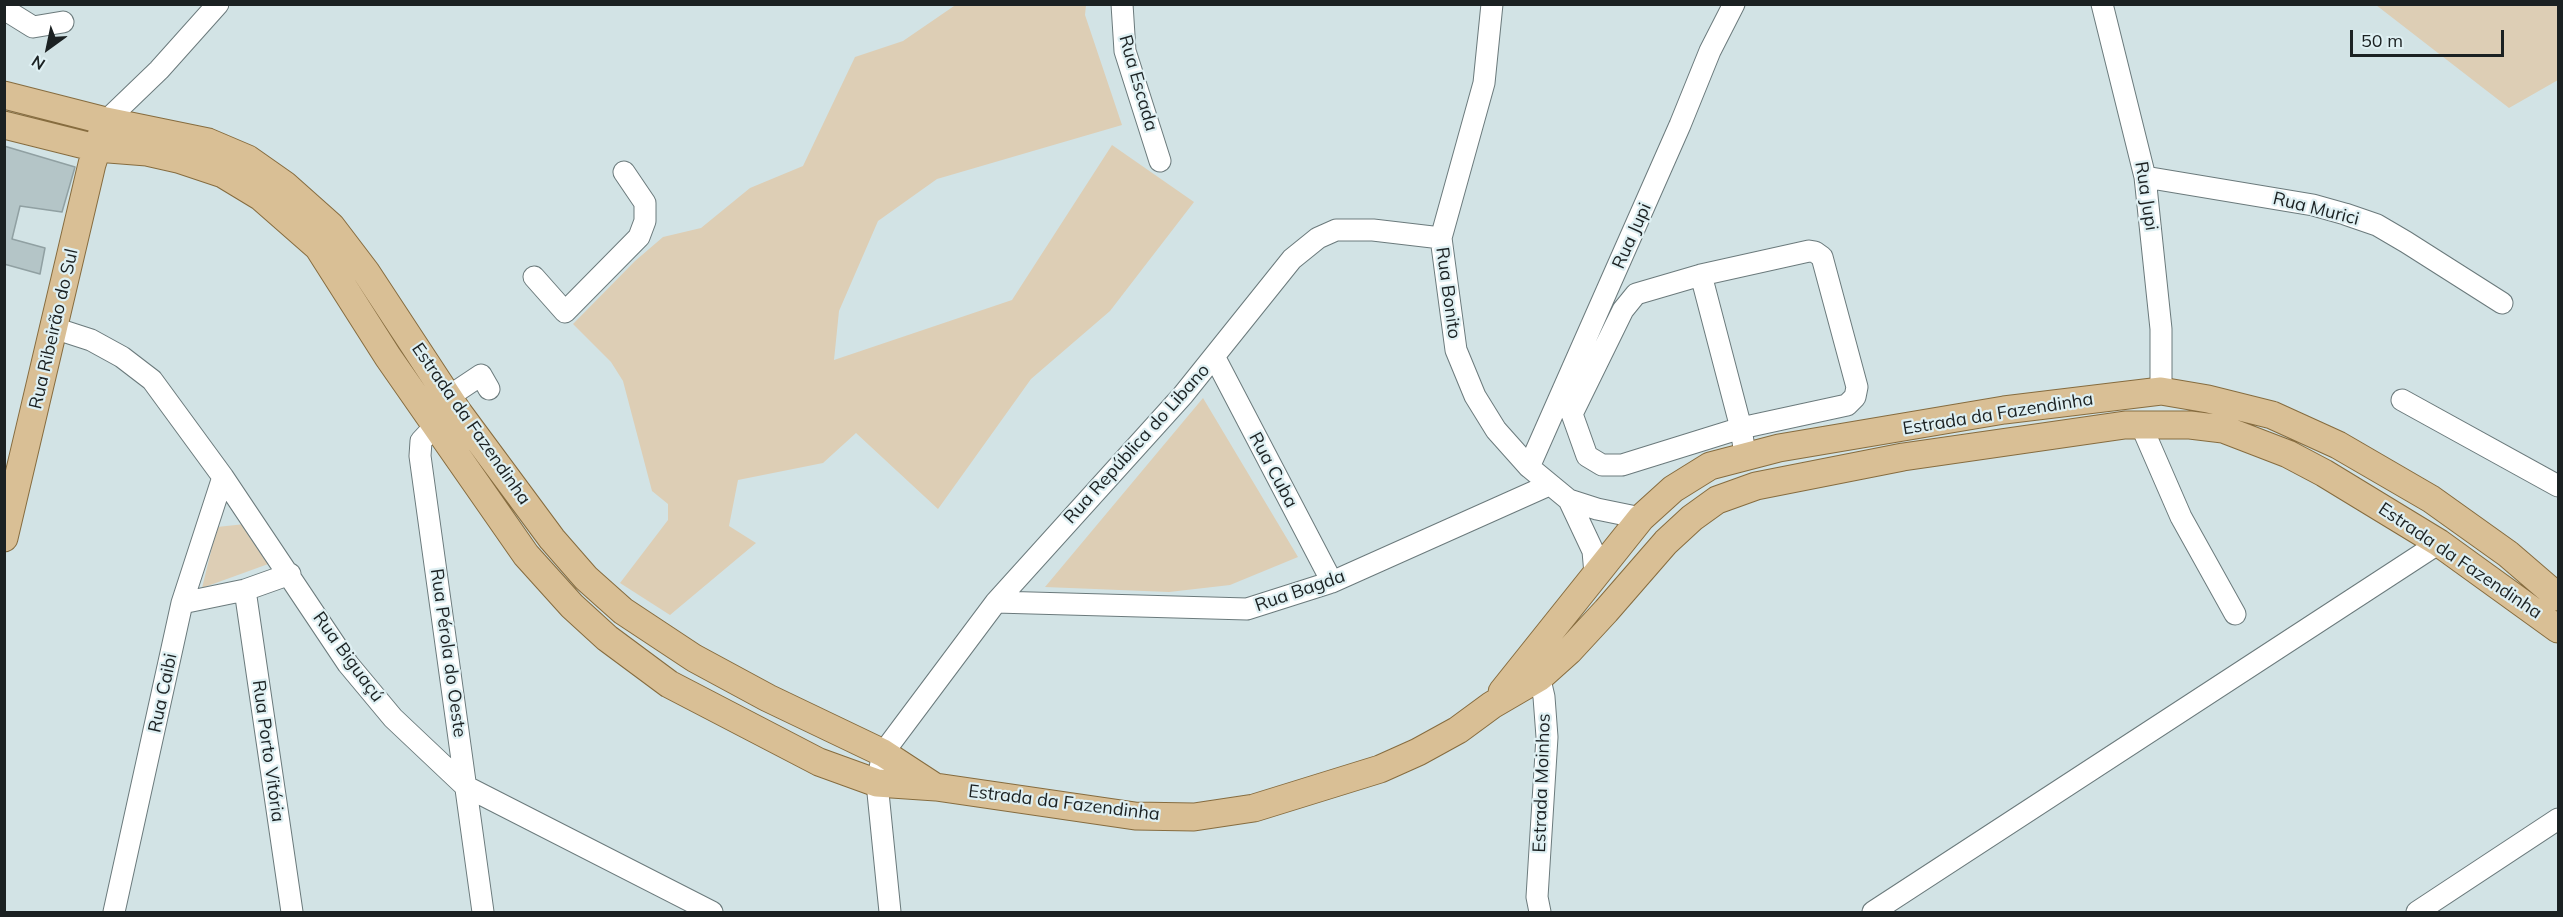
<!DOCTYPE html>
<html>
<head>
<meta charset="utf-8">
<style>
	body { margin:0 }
	#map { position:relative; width:2563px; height:917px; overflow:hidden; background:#d2e3e5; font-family:Mulish,sans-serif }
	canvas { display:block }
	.frame { position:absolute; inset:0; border:6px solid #1b2122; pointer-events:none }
	.north { position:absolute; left:18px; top:18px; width:60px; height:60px; -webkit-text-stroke:4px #dff0f3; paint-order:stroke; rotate:213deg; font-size:16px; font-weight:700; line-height:24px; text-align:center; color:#1b2122 }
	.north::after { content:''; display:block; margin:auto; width:21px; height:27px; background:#1b2122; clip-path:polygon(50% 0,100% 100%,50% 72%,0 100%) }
	.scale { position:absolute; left:2350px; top:30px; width:154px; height:27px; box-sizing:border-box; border:3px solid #1b2122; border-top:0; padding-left:8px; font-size:18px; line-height:21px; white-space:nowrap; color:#1b2122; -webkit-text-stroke:4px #dff0f3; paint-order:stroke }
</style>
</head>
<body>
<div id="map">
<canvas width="2563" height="917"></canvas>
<div class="frame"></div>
<div class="north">N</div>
<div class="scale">50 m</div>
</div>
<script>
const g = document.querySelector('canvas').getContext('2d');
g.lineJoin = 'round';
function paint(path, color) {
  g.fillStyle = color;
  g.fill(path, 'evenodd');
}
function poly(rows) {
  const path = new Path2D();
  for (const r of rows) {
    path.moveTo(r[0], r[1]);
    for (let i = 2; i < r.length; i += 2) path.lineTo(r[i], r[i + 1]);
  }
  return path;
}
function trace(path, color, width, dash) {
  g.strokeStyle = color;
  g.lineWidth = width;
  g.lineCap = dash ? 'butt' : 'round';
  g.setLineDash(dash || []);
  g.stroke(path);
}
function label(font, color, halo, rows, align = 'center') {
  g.font = font + ' Mulish,sans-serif';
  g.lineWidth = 4.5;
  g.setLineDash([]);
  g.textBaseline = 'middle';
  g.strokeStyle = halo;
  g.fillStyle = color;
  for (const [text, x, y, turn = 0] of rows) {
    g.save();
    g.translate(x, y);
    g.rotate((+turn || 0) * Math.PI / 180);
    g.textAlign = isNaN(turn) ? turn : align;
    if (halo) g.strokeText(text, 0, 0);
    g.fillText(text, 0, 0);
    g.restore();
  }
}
paint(poly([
	[957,4,1086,5,1085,15,1122,125,937,179,878,221,839,311,834,360,1012,300,1112,145,1194,202,1110,311,1031,379,938,509,856,433,823,463,738,480,729,526,756,543,670,615,620,583,668,520,668,504,652,491,623,381,611,362,573,324,635,261,663,237,701,228,750,188,803,166,855,57,903,41],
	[2376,5,2558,5,2558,80,2509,108],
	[1203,398,1298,557,1230,585,1169,592,1045,587],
	[245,524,271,563,202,588,217,527]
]), '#ddceb5');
const building = poly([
	[4,146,75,167,62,212,20,206,12,239,45,248,40,274,4,264,4,146]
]);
paint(building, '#b4c5c7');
trace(building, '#90a0a2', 1.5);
const minor = poly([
	[1122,4,1125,51,1160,161],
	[1492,4,1484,83,1441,238,1456,350,1475,396,1496,430,1529,467,1569,500,1597,509,1641,518],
	[2102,4,2145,177,2161,329,2161,391],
	[4,9,33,27,63,22],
	[106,121,159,70,218,4],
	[2145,177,2313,205,2345,214,2377,225,2406,242,2502,303],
	[1701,275,1741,428,1622,465,1602,465,1587,456,1572,414,1623,310,1636,294,1701,275,1809,251,1815,252,1822,257,1857,387,1855,397,1847,405,1741,428,1745,455],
	[534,277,565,312,639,237,645,221,645,203,624,172],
	[54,328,91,340,122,357,152,380,223,477,348,664,393,718,465,786,712,912],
	[1215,358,1332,582],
	[448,397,481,375,489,389],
	[2402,400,2558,486],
	[449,418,435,426,421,441,420,456,483,912],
	[2141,425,2181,517,2235,614],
	[1529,467,1680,125,1710,51,1734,4],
	[1569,500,1593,551,1595,574],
	[245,590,292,912],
	[996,602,1247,609,1332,582,1549,485],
	[182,603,245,590,290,574],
	[1536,663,1544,697,1547,737,1537,897,1540,912],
	[114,912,182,603,223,477],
	[890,912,877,783,883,753,996,602,1183,395,1292,259,1318,238,1336,230,1373,230,1441,238],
	[1873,912,2439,543],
	[2417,912,2558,819]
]);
const major = poly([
	[4,95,106,121,208,142,248,159,285,185,331,226,366,272,458,412,552,539,586,578,623,611,694,658,768,698,883,753,935,787],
	[4,125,96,148,147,152,178,159,223,174,261,197,318,247,388,357,526,555,572,606,607,638,669,684,819,762,877,783,936,787,1135,816,1194,817,1254,808,1380,769,1418,752,1458,730,1492,705,1540,677,1569,651,1606,611,1666,542,1692,518,1717,500,1756,486,1903,457,2125,425,2190,425,2223,429,2288,454,2324,473,2439,543,2558,629],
	[4,538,92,164,103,130],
	[1502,692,1641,518,1673,489,1710,466,1779,448,2004,410,2161,391,2208,399,2272,415,2338,445,2431,499,2508,554,2558,597]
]);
trace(minor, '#6b7a7c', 23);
trace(major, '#866c3f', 29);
trace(minor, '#fff', 21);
trace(major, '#d9bf95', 27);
label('18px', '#1b2122', '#dff0f3', [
	["Rua Escada",1138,83,74],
	["Rua Jupi",2146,196,81],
	["Rua Murici",2316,209,14],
	["Rua Jupi",1632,236,-66],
	["Rua Bonito",1448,293,82],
	["Rua Ribeirão do Sul",54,329,-77],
	["Estrada da Fazendinha",1998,414,-9],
	["Estrada da Fazendinha",471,424,55],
	["Rua República do Libano",1137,444,-48],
	["Rua Cuba",1273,470,62],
	["Estrada da Fazendinha",2460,561,34],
	["Rua Bagda",1300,591,-19],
	["Rua Pérola do Oeste",448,653,82],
	["Rua Biguaçú",348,657,54],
	["Rua Caibi",163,693,-78],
	["Rua Porto Vitória",268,751,82],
	["Estrada Moinhos",1542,783,-88],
	["Estrada da Fazendinha",1064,803,7]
]);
</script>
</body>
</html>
